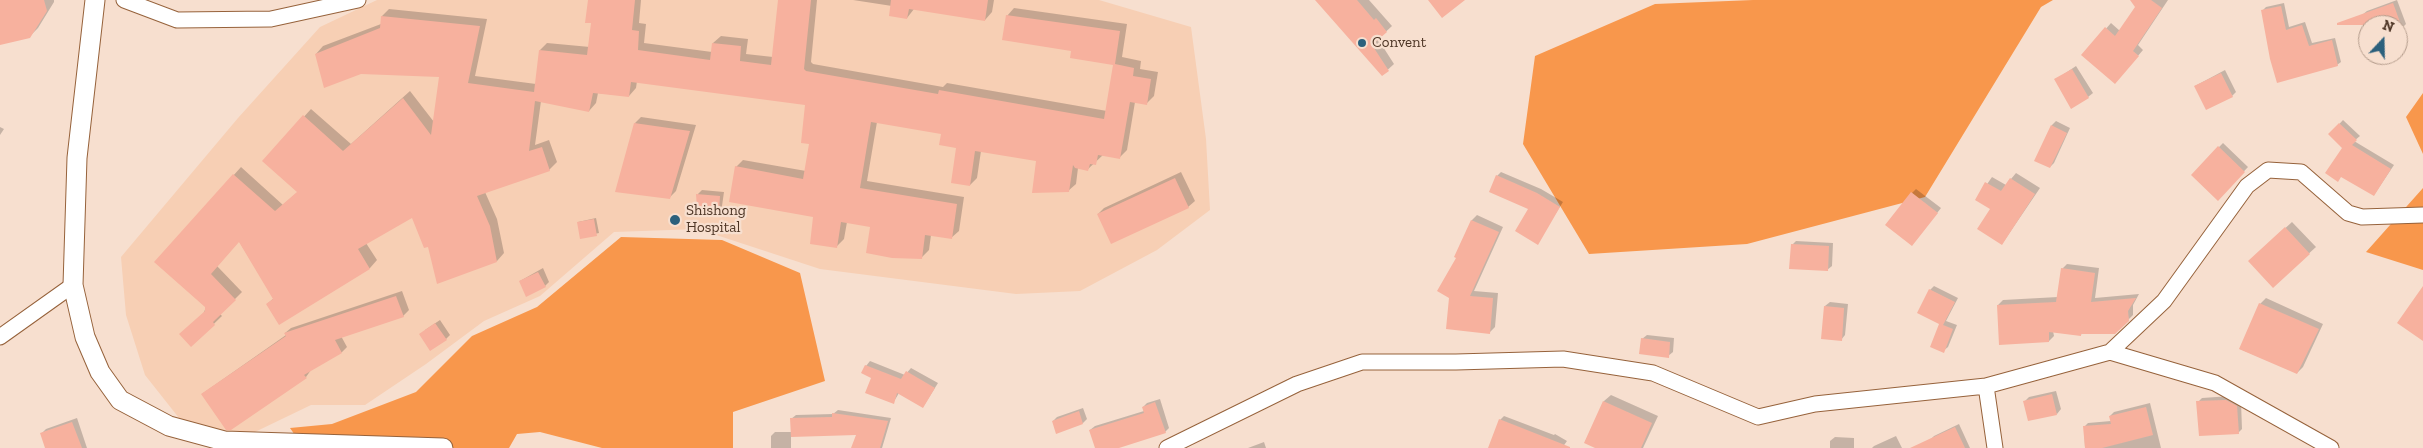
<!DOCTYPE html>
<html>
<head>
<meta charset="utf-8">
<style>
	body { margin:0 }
	#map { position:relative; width:2423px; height:448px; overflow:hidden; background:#f7dfcf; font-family:"Zilla Slab",serif }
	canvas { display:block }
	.north { position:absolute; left:2358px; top:15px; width:50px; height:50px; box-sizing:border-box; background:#f7dfcf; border:1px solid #b39b8b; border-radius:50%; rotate:21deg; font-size:14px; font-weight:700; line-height:20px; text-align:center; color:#4d3525 }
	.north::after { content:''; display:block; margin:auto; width:18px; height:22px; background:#2c607c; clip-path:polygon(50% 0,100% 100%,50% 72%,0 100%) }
</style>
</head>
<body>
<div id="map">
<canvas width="2423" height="448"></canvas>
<div class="north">N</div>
</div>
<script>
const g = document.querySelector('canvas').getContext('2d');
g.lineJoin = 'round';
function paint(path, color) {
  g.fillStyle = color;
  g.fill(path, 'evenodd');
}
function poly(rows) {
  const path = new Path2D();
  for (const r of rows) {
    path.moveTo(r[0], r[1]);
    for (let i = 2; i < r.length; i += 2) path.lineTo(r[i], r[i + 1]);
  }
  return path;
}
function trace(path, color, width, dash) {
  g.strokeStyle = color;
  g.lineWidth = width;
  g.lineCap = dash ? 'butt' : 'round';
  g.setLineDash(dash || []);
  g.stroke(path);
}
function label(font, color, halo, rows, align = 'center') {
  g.font = font + ' "Zilla Slab",serif';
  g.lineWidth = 4.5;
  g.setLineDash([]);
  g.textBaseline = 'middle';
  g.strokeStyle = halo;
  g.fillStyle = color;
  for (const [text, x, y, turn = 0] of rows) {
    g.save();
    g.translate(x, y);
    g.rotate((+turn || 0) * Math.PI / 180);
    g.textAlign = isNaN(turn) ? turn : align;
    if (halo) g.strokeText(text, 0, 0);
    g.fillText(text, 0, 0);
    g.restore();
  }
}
paint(poly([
	[377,0,1099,0,1191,27,1206,139,1210,210,1157,250,1080,291,1016,294,820,269,698,229,614,232,540,296,484,321,426,364,365,405,311,405,230,444,179,418,145,375,126,315,121,257,238,118,320,27]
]), '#f7cfb4');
paint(poly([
	[1753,0,2053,0,2041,7,1925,197,1747,244,1589,254,1523,144,1535,56,1655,4],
	[2423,93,2423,154,2406,117],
	[2423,188,2423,270,2366,252],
	[621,237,722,240,800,273,825,381,733,412,733,448,602,448,540,432,517,434,509,448,304,448,290,428,332,424,416,392,472,336,537,307]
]), '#f8974c');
paint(poly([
	[0,0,54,0,54,2,38,28,29,37,0,43],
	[589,0,641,0,639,23,646,24,644,43,712,52,713,43,721,36,748,39,746,54,773,57,779,0,817,0,811,62,813,64,943,87,947,83,1107,111,1114,64,1073,50,1007,16,1014,8,1127,24,1122,57,1141,61,1140,69,1158,72,1154,96,1146,104,1135,102,1127,150,1120,157,1103,155,1088,169,1078,168,1076,184,1068,191,1038,160,981,151,977,178,970,185,957,146,943,133,877,122,867,181,964,197,959,231,951,238,931,235,929,250,922,257,872,226,847,222,844,239,837,246,815,216,736,167,743,160,806,171,811,143,806,104,637,81,636,88,629,96,598,93,596,103,589,111,541,101,535,145,549,140,557,162,549,170,485,192,497,219,504,253,497,261,429,245,413,216,366,243,377,260,370,268,279,323,267,304,274,298,239,241,217,266,242,292,220,314,222,316,191,346,206,307,156,262,241,167,283,205,298,192,264,161,311,109,351,144,410,91,434,122,440,76,316,54,323,46,381,24,382,16,389,9,487,19,475,76,536,84,540,50,547,43,590,47,592,22],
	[853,0,994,0,992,12,985,20,914,9,907,18,892,6],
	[1317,0,1369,0,1392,26,1378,39,1394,64,1382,75],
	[2131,0,2168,0,2138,45,2143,50,2120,77,2083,55,2111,23,2120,31,2137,7],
	[2397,0,2406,24,2402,28,2398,29,2398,25,2368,25,2368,29,2362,15,2367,11],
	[2284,3,2289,27,2305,22,2312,43,2335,38,2341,62,2337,65,2278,82,2262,11,2266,7],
	[2076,66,2093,93,2088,97,2055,80],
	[2225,70,2236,92,2232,96,2195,86],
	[641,117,696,125,676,191,669,198,635,123],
	[2343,120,2360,136,2354,141,2394,165,2374,195,2342,176,2344,148,2330,134],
	[2056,121,2070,128,2054,163,2050,167,2052,125],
	[0,127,4,129,0,135],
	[2223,143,2248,167,2218,199,2192,175],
	[1181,172,1195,201,1188,207,1098,214,1104,208],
	[1501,172,1541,189,1563,202,1537,243,1530,209,1497,176],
	[2016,173,2040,188,2002,244,1991,208,1976,200,1992,177,2006,185],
	[1916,189,1941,208,1916,240,1912,193],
	[702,190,724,192,722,206,718,210,698,208,698,194],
	[1477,215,1503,227,1474,291,1498,293,1495,327,1490,332,1448,328,1458,257,1456,256,1472,220],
	[596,218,599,233,581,237,578,222],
	[2292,222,2316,247,2273,286,2256,255],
	[1796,241,1833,243,1832,266,1827,270,1792,245],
	[2067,264,2099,268,2095,298,2139,294,2133,305,2133,315,2115,333,2082,333,2081,335,2053,331,2054,336,2049,341,1998,305,2003,300,2058,297,2062,269],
	[543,268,549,282,545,286,520,281],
	[1934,286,1958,298,1946,321,1957,325,1948,347,1943,351,1941,323,1930,290],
	[402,291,409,310,403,316,341,336,347,347,342,352,311,370,306,377,202,394,286,335,285,333,291,328],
	[2266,298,2323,324,2303,367,2297,373,2240,349,2260,304],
	[1830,302,1848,304,1845,335,1841,340,1825,306],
	[440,320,450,335,446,339,425,330],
	[1647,335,1674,338,1673,352,1668,356,1642,339],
	[870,361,905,375,911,368,938,383,923,407,899,393,893,403,872,378,866,366],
	[2056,391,2061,409,2057,414,2025,401,2029,397],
	[1611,395,1658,416,1643,448,1598,448,1585,442,1604,401],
	[2231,396,2241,402,2242,429,2238,433,2198,402,2202,398],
	[1160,399,1169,428,1165,432,1115,448,1097,448,1090,430,1095,426,1144,411,1143,407,1147,403],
	[2150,403,2161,448,2085,448,2084,427,2088,423,2111,421,2110,416,2114,412],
	[1083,408,1087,419,1083,423,1053,421,1057,417],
	[838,410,891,418,882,448,853,448,857,434,791,435,791,448,771,448,771,436,775,432,792,432,791,419,796,415,833,414],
	[1504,416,1554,435,1555,434,1567,441,1562,448,1489,448,1500,420],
	[77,418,87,448,47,448,42,433,46,429],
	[1959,424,1970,448,1934,448,1930,440,1934,436],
	[1896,436,1902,448,1872,448,1874,446],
	[1835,437,1854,438,1854,448,1830,448,1830,441],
	[1264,442,1266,448,1248,448]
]), '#0003');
paint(poly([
	[0,0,44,0,47,11,30,38,0,45],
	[588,0,635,0,632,30,639,31,638,50,710,60,712,43,741,46,740,61,771,65,778,0,811,0,804,69,806,71,938,94,939,90,1104,119,1113,65,1070,58,1071,51,1002,40,1006,15,1120,31,1115,64,1134,68,1133,76,1151,79,1147,105,1130,102,1120,159,1098,155,1096,165,1090,164,1088,171,1075,168,1073,165,1069,192,1032,193,1036,161,975,151,970,186,951,183,956,148,939,145,941,134,871,122,860,188,957,204,952,239,925,235,922,259,892,258,866,253,870,227,841,222,837,248,810,244,813,217,729,202,735,166,803,179,809,144,801,143,805,105,631,82,629,97,593,93,589,112,535,101,529,151,542,147,550,171,477,196,490,226,497,262,437,284,428,247,424,248,412,218,358,249,370,269,279,325,266,304,273,299,239,242,211,274,236,300,213,322,215,325,191,347,179,334,205,311,205,307,154,262,233,174,275,211,297,192,262,161,303,115,343,151,403,98,431,135,439,77,361,74,324,88,315,54,380,28,381,16,480,26,468,83,534,92,539,50,587,55,591,23,585,23],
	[891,0,988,0,985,21,909,9,907,19,889,16],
	[1315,0,1357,0,1374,20,1376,18,1387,32,1372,45,1389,71,1382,76],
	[1428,0,1465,0,1442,18],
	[2130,0,2151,0,2162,8,2133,51,2139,56,2115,84,2081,55,2105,27,2115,36,2135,7],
	[2393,3,2401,25,2337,25,2337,23],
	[2281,6,2286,30,2302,25,2309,46,2332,40,2338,66,2277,83,2270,59,2261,10],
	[2072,69,2089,98,2071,109,2054,79],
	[2221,73,2233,97,2206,110,2194,86],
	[634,123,690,131,670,199,615,192],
	[2339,123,2357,140,2352,145,2391,169,2374,196,2341,177,2338,182,2325,173,2342,148,2328,134],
	[2051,125,2067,133,2050,168,2034,161],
	[2218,146,2245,172,2218,201,2191,175],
	[1496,175,1537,193,1560,207,1538,245,1515,231,1528,209,1489,192],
	[1175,178,1189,208,1111,244,1097,214],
	[2010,178,2035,194,2002,245,1977,229,1990,209,1975,200,1985,182,2001,191],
	[1911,192,1938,213,1912,246,1885,225],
	[696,194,720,196,719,211,697,209],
	[594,219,597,236,580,239,577,222],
	[1471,220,1499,232,1470,296,1493,298,1490,334,1446,329,1449,298,1437,291,1456,258,1454,257],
	[2285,227,2310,254,2273,288,2248,261],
	[1791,244,1829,246,1828,271,1789,269],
	[2061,268,2095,273,2091,302,2136,298,2128,311,2129,321,2115,334,2081,334,2081,336,2049,332,2049,342,1999,345,1997,305,2056,302],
	[538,272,546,287,526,297,519,281],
	[2423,286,2423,341,2397,323],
	[1929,289,1955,302,1943,325,1953,329,1944,353,1930,347,1939,324,1917,313],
	[396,296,404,317,335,340,342,353,304,375,307,378,231,430,226,430,201,394,286,336,284,333],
	[2259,303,2319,329,2297,374,2239,349],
	[1824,306,1844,308,1842,341,1821,339],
	[435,323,447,340,430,351,419,334],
	[1641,338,1670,342,1669,358,1639,354],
	[865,365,901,379,906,371,935,388,923,408,897,393,894,404,865,393,871,378,861,373],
	[2052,394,2057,415,2028,421,2023,401],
	[2226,400,2237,406,2239,434,2199,436,2196,401],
	[1603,401,1652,423,1641,448,1595,448,1584,443],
	[1155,402,1166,433,1119,448,1095,448,1089,430,1144,413,1142,407],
	[2146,407,2153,435,2102,448,2085,448,2083,426,2111,424,2109,416],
	[1079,411,1083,424,1056,434,1052,421],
	[832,413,888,421,880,448,851,448,856,435,791,437,790,418,832,417],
	[1499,419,1570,447,1570,448,1488,448],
	[72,422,82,448,45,448,40,433],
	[1955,427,1965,448,1910,448]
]), '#f7b19e');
const minor = poly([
	[124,0,177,20,271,19,358,0],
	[0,337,73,285],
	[2110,352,2215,383,2331,448],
	[1986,386,1995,448],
	[1167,448,1297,384,1362,362,1456,362,1563,359,1653,373,1758,417,1815,404,1986,386,2110,352,2164,301,2247,186,2268,170,2301,172,2348,213,2362,217,2423,215]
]);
const tertiary = poly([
	[95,0,77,158,73,285,85,337,100,372,120,400,169,426,224,441,443,448]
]);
trace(minor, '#96623b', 17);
trace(tertiary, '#96623b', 21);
trace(minor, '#fff', 15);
trace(tertiary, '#fff', 19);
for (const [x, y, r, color] of [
	[1362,43,5,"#2c607c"],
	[675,220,6,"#2c607c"]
]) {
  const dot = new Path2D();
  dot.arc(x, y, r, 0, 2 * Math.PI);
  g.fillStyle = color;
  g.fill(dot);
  trace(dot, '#f7dfcf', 2);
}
label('15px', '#4d3525', '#f7dfcf', [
	["Convent",1372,43],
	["Shishong",686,211],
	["Hospital",686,228]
], 'left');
</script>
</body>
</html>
